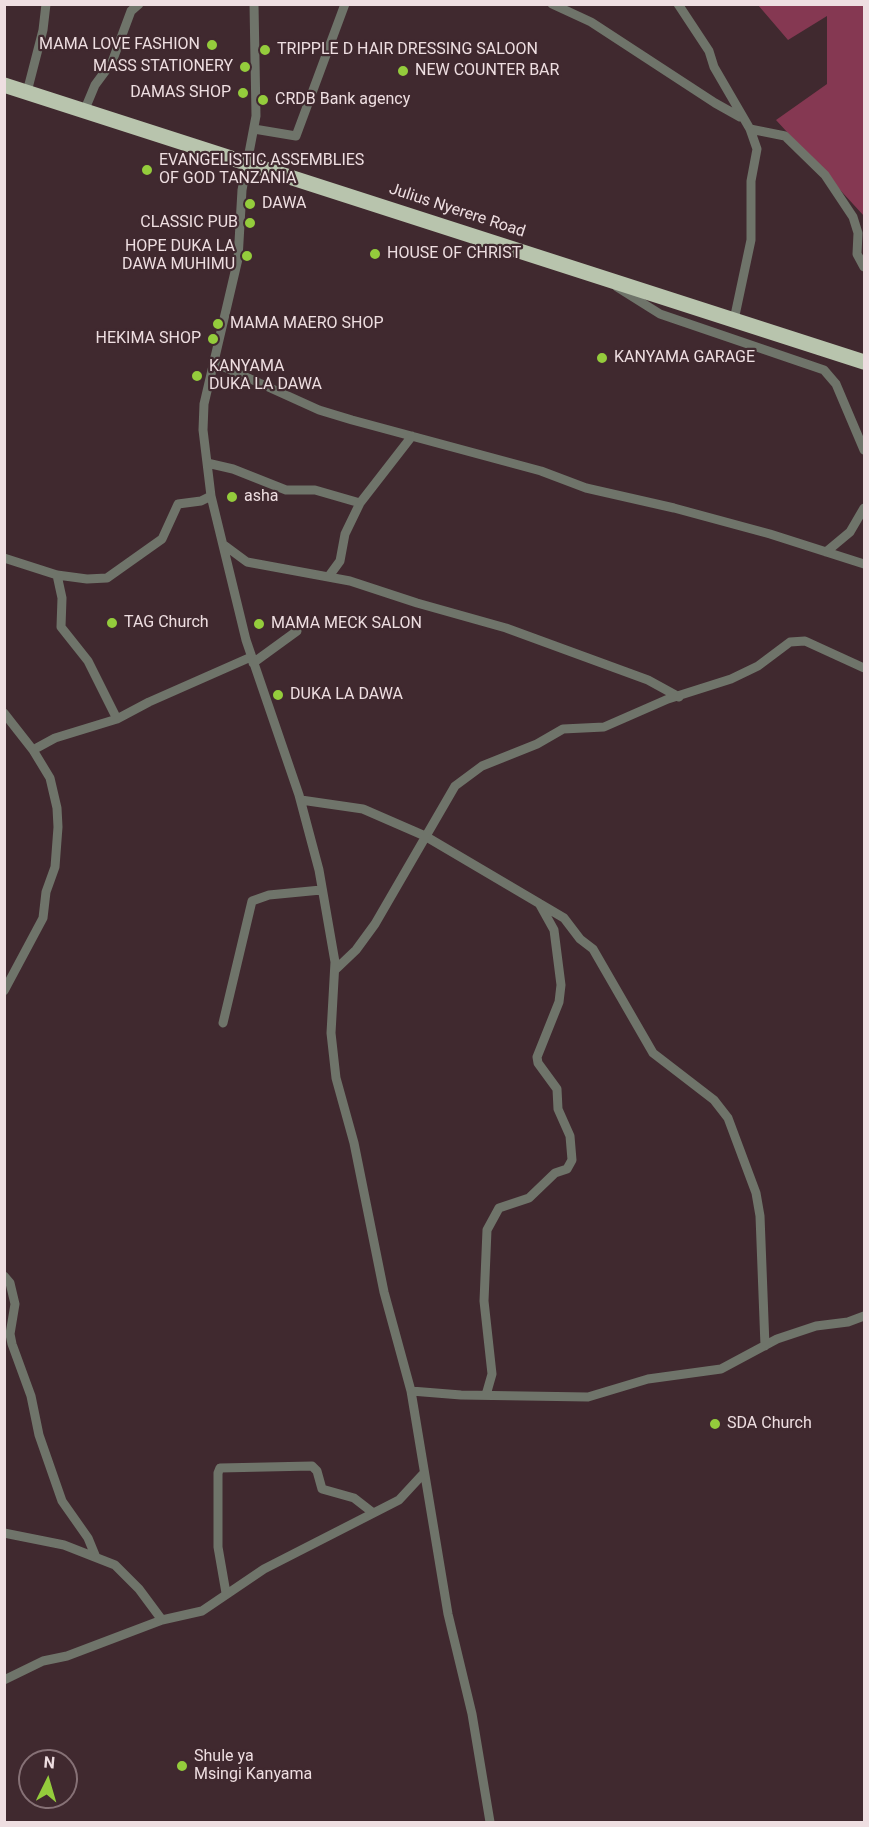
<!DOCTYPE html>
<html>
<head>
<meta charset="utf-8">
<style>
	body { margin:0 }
	#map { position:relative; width:869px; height:1827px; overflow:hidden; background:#40292f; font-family:Roboto,sans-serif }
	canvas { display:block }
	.frame { position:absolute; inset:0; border:6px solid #eedee1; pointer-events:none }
	.north { position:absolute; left:18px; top:1749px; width:60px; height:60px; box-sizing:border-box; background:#40292f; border:2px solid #867176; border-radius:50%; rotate:5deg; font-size:16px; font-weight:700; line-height:24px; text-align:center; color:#eedee1 }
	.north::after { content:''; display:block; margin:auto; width:21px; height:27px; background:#94cc3c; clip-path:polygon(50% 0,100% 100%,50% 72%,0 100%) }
</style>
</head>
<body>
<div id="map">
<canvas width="869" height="1827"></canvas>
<div class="frame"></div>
<div class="north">N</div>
</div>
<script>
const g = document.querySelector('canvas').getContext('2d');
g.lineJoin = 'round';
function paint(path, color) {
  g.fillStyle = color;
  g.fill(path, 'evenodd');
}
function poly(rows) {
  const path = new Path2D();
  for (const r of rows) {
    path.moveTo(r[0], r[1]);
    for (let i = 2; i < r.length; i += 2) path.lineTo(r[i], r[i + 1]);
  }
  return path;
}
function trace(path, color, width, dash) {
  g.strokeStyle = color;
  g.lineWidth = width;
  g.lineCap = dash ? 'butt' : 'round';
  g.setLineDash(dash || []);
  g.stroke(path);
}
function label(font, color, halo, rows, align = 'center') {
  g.font = font + ' Roboto,sans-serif';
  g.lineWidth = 4.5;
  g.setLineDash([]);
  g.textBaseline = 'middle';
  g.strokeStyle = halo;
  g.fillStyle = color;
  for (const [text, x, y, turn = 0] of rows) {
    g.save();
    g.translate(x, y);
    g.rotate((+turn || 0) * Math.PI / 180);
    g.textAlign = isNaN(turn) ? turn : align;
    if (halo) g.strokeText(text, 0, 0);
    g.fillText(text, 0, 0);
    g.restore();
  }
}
paint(poly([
	[758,5,864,5,864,216,776,120,827,84,827,16,788,40]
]), '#853852');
trace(poly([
	[254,4,256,116,242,190,238,259,204,404,203,430,211,496,246,640,299,795,319,870,335,962,331,1033,336,1078,354,1143,384,1292,411,1391,448,1614,472,1714,490,1822],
	[552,4,591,22,715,103,740,117],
	[678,4,709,51,714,67,750,129,757,149,751,181,751,240,734,320],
	[27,92,43,30,46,4],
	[85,109,95,85,112,62,131,11,139,4],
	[254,129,296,136,345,4],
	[750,129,785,136,825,175,853,217,858,233,857,254,864,267],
	[617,287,660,314,824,370,836,384,864,450],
	[213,362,319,410,352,420,541,471,586,488,674,508,770,534,864,564],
	[207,463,233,469,286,490,315,490,360,503],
	[224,545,247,562,350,581,417,603,506,628,648,680,679,697],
	[826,552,850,532,864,508],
	[4,558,57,575,87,579,107,578,162,539,178,504,201,501,211,496],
	[57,575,62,598,61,627,88,661,117,719],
	[329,576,340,561,345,534,360,503,412,436],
	[253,663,297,631],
	[4,713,33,750,50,778,57,808,58,827,55,867,46,892,43,918,4,991],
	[33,750,55,738,117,719,149,702,251,657],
	[301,800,363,809,425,836,564,918,580,939,593,949,653,1053,714,1100,728,1118,756,1193,760,1216,765,1346],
	[335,970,356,950,375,924,455,786,482,766,537,744,563,729,604,727,668,699,731,679,758,666,790,642,805,641,864,668],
	[223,1023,252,901,269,895,321,890],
	[4,1276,10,1283,15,1304,10,1334,12,1344,31,1396,39,1435,62,1501,88,1538,95,1555],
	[411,1391,461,1395,588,1397,648,1379,721,1369,777,1339,816,1326,848,1322,864,1316],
	[486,1395,492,1374,484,1301,487,1230,499,1208,529,1198,555,1173,567,1169,572,1160,570,1136,558,1109,557,1089,538,1063,537,1057,559,1002,561,985,554,930,539,903],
	[4,1533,64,1545,115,1565,139,1589,162,1620],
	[226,1593,218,1547,218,1473,220,1468,312,1466,317,1471,322,1489,354,1498,372,1512],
	[4,1680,43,1661,67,1656,162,1620,202,1611,264,1569,399,1500,424,1473]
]), '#6f746a', 9);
trace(poly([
	[4,85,864,362]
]), '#b8c4ad', 15);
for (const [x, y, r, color] of [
	[212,45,6,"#94cc3c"],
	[265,50,6,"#94cc3c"],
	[245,67,6,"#94cc3c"],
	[403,71,6,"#94cc3c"],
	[243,93,6,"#94cc3c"],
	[263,100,6,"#94cc3c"],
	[147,170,6,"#94cc3c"],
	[250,204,6,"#94cc3c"],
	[250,223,6,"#94cc3c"],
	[375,254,6,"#94cc3c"],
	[247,256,6,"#94cc3c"],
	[218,324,6,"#94cc3c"],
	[213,339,6,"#94cc3c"],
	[602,358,6,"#94cc3c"],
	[197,376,6,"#94cc3c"],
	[232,497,6,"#94cc3c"],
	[112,623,6,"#94cc3c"],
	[259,624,6,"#94cc3c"],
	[278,695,6,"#94cc3c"],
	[715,1424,6,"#94cc3c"],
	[182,1766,6,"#94cc3c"]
]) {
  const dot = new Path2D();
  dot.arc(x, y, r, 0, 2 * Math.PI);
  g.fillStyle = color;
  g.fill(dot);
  trace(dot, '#40292f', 2);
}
label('16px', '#eedee1', '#40292f', [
	["MAMA LOVE FASHION",200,45,"right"],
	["TRIPPLE D HAIR DRESSING SALOON",277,50],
	["MASS STATIONERY",233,67,"right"],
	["NEW COUNTER BAR",415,71],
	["DAMAS SHOP",231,93,"right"],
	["CRDB Bank agency",275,100],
	["EVANGELISTIC ASSEMBLIES",159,161],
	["OF GOD TANZANIA",159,179],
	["DAWA",262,204],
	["CLASSIC PUB",238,223,"right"],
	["HOPE DUKA LA",235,247,"right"],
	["DAWA MUHIMU",235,265,"right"],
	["HOUSE OF CHRIST",387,254],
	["MAMA MAERO SHOP",230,324],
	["HEKIMA SHOP",201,339,"right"],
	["KANYAMA GARAGE",614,358],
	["KANYAMA",209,367],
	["DUKA LA DAWA",209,385],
	["asha",244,497],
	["TAG Church",124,623],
	["MAMA MECK SALON",271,624],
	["DUKA LA DAWA",290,695],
	["SDA Church",727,1424],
	["Shule ya",194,1757],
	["Msingi Kanyama",194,1775]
], 'left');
label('16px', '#eedee1', '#40292f', [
	["Julius Nyerere Road",457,211,18]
]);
</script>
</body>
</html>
